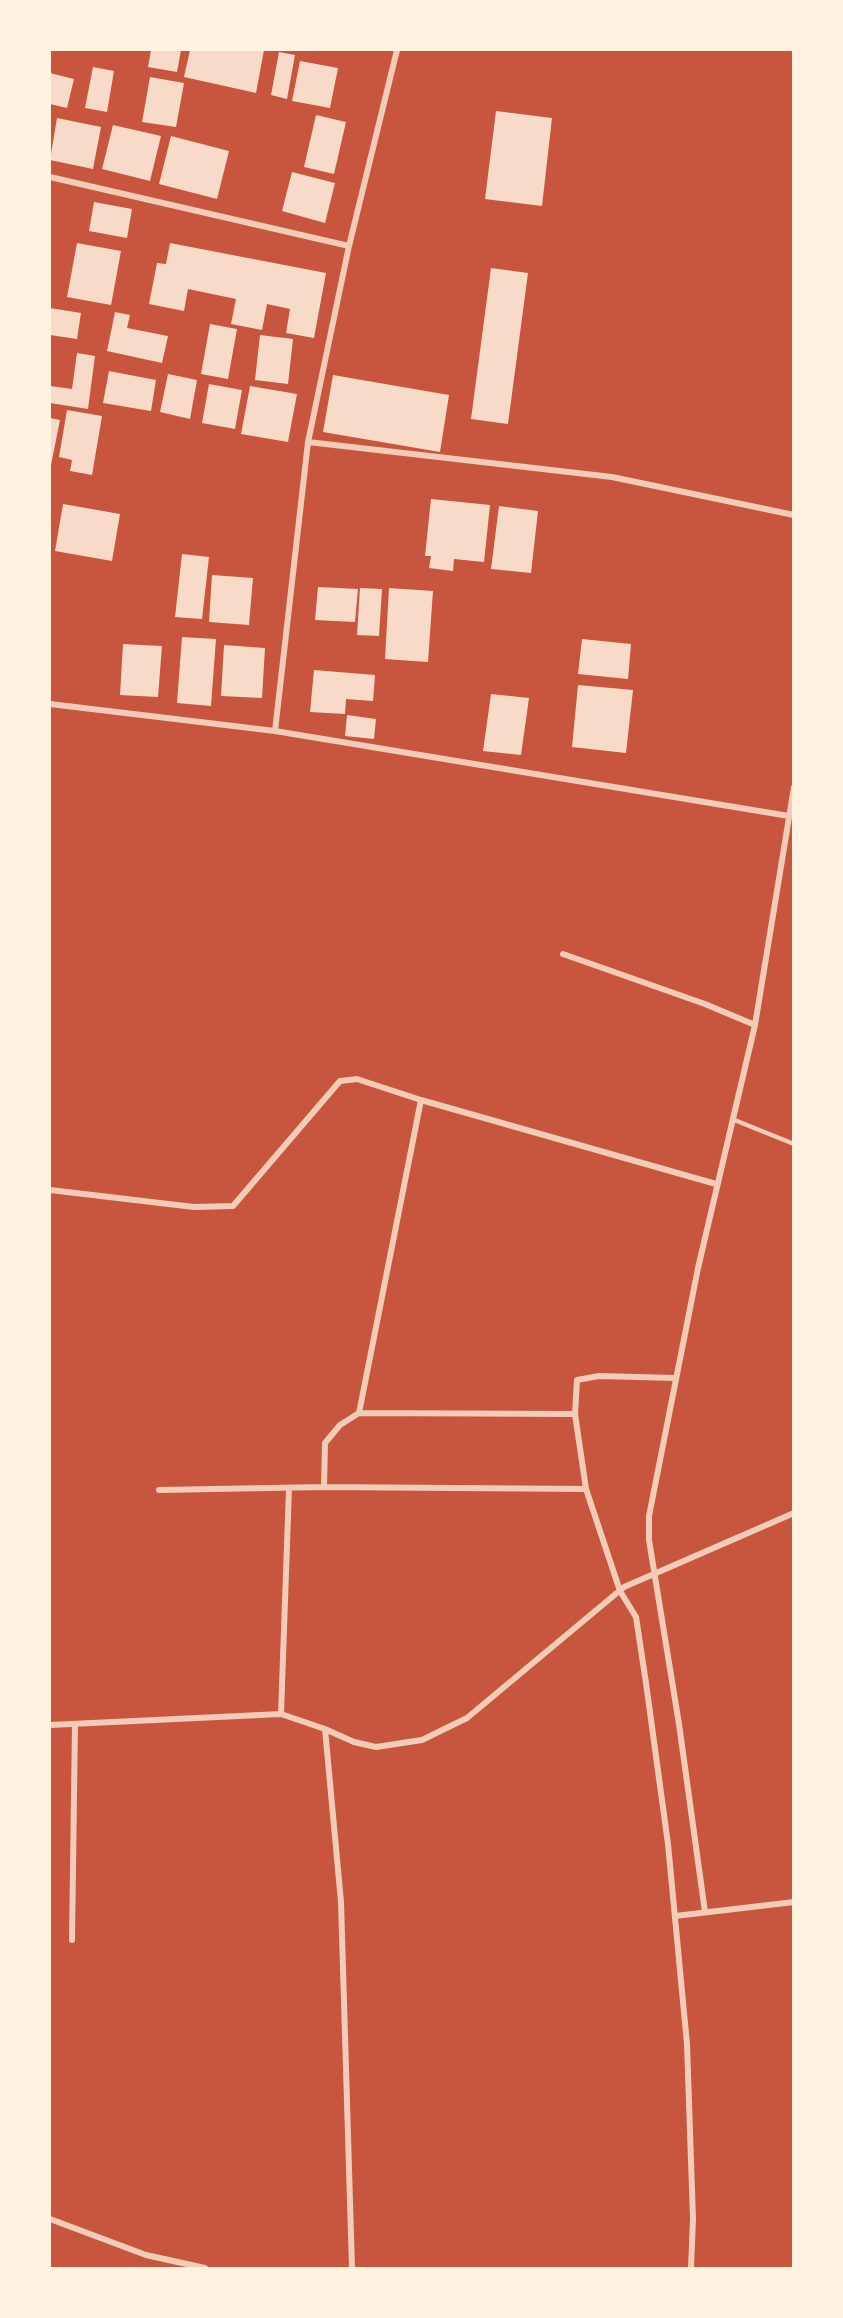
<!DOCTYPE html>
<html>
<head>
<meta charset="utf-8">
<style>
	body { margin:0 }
	#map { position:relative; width:843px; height:2318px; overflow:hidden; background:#c8553d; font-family:"Source Sans 3",sans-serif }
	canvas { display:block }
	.frame { position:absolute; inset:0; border:51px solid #fff3e0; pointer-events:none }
</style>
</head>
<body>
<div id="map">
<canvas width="843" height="2318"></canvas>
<div class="frame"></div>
</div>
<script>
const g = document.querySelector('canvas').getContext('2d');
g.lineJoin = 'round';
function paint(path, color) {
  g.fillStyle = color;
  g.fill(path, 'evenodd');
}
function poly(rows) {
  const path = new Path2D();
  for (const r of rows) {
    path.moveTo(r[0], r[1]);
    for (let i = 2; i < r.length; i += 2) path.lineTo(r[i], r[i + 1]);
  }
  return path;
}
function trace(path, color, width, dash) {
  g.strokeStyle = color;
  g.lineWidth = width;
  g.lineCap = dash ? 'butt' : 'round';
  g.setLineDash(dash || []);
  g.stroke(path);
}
paint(poly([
	[151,50,181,50,177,72,148,67],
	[190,50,264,50,256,93,184,77],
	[279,52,295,55,287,99,271,95],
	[300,61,338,68,330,108,292,101],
	[93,67,114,71,107,112,85,108],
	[50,73,74,79,67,108,50,104],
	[150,77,184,83,176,127,142,122],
	[496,111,552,118,542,206,485,199],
	[316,115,346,122,334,174,304,167],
	[57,118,101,127,93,169,50,160],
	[113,125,161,136,150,181,102,169],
	[171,136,229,151,217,199,159,184],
	[292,172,335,183,325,223,282,211],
	[94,202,132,209,127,238,89,231],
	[77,243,121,251,111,305,67,297],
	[170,243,326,273,314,338,286,333,290,309,267,304,262,330,231,324,236,299,188,289,184,311,149,304,157,263,166,264],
	[491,268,528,273,508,424,471,419],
	[50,308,81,313,77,339,50,335],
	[115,312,130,315,127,328,168,336,162,363,107,351],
	[210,324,237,329,228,379,201,374],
	[260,335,293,339,288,384,255,380],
	[77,353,95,356,88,409,50,403,50,386,72,389],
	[109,371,156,380,151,411,103,403],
	[168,374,197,380,190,419,160,412],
	[333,375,449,395,440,452,323,432],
	[209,384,242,390,235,429,202,423],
	[250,386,297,394,288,442,241,434],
	[67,410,102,416,92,475,70,471,72,460,59,457],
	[50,418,60,420,51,465,50,464],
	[431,499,490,505,484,562,454,559,453,571,429,568,431,556,425,556],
	[63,504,120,514,112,561,55,551],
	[499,506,538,511,531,573,491,569],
	[182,554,209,557,202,619,175,617],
	[212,575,253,578,249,625,209,622],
	[318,587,358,589,355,622,315,620],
	[360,588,382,589,379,636,357,635],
	[389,588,433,591,428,662,385,659],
	[182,637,216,639,211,706,177,703],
	[582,639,631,644,628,679,578,674],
	[123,644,162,646,158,697,120,695],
	[224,645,265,648,262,698,221,696],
	[314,670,375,675,373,701,346,699,345,714,310,712],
	[578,685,633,690,626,753,572,747],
	[491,694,529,698,521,755,483,751],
	[347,715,376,719,374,739,345,736]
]), '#f7dbc8');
trace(poly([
	[732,1119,794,1144]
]), '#f1ccb7', 4.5);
trace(poly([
	[397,50,349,246,308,442,612,477,794,515],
	[50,177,349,246],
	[50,704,275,731,789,816],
	[275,731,308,442],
	[563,954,705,1004,755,1025],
	[50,1190,194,1207,233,1206,340,1081,357,1079,421,1100,716,1184],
	[359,1413,421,1100],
	[324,1487,325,1443,340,1425,359,1413,575,1414],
	[586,1489,575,1414,577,1380,599,1376,676,1378],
	[159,1490,324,1487,586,1489,620,1591,636,1617,646,1683,668,1844,687,2044,693,2219,691,2268],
	[281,1714,289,1488],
	[50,1725,281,1714,325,1729,354,1742,376,1747,422,1740,467,1718,624,1587,794,1513],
	[325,1729,341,1902,352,2268],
	[705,1912,679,1724,649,1540,649,1516,698,1268,755,1025,794,787],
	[675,1916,794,1902],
	[72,1940,75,1724],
	[50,2219,146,2255,205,2268]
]), '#f1ccb7', 6);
</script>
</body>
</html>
